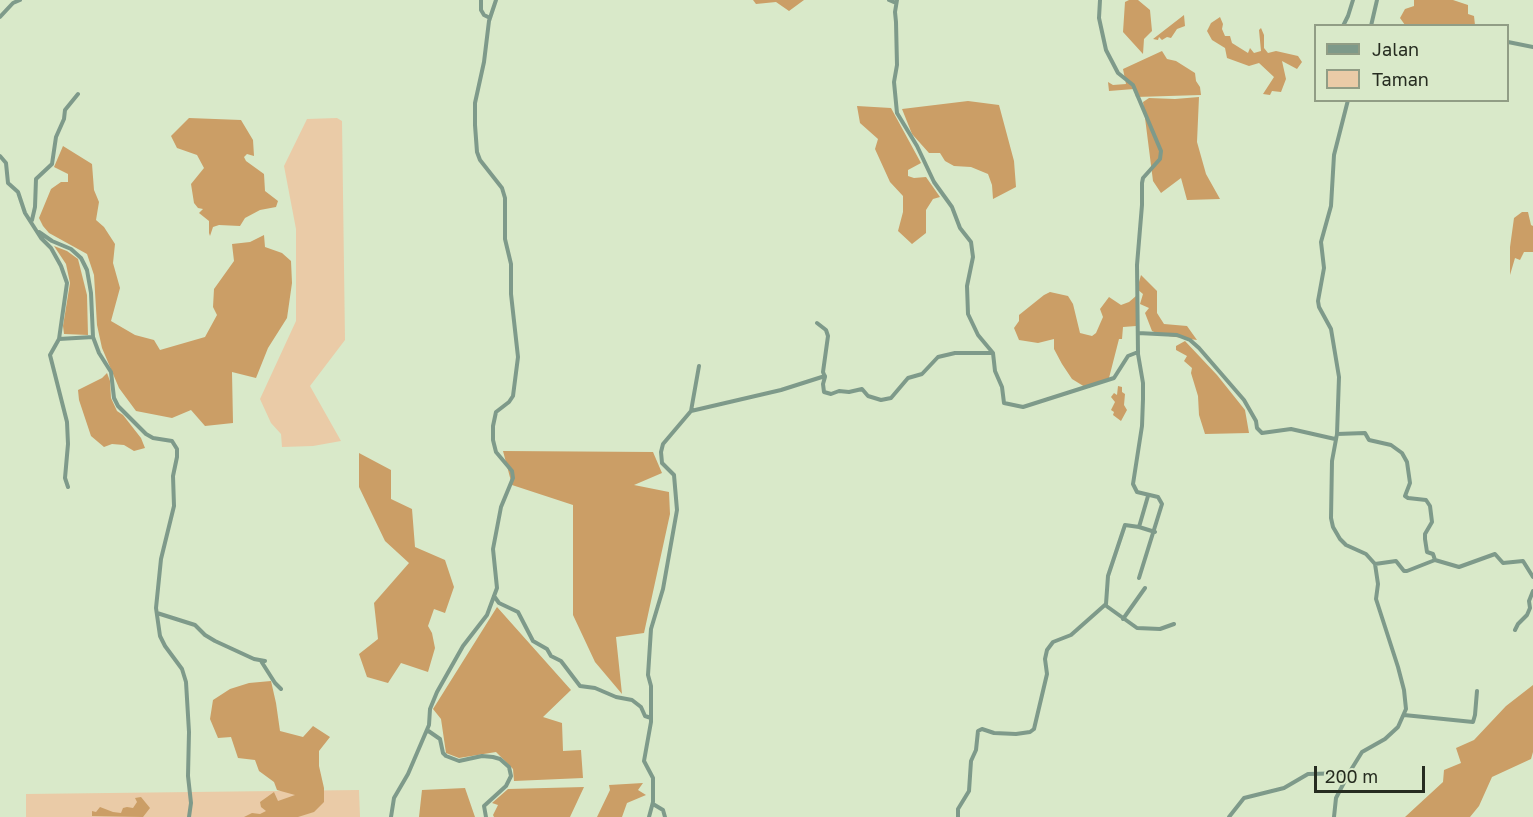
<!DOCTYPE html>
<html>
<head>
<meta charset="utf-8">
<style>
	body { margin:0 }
	#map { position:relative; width:1533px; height:817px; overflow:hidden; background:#d9e9c9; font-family:"Golos Text",sans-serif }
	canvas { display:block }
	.legend { position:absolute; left:1314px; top:24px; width:195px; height:78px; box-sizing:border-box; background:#d9e9c9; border:2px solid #919d85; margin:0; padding:8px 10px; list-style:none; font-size:18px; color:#262c20 }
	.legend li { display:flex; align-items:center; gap:12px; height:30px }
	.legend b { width:30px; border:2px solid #919d85 }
	.scale { position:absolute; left:1314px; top:766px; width:111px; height:27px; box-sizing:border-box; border:3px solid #262c20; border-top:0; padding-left:8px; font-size:18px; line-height:21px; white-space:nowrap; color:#262c20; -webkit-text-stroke:4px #d9e9c9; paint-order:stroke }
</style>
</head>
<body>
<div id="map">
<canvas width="1533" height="817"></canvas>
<ul class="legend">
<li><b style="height:8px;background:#7e9a8a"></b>Jalan</li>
<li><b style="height:16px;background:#eacba7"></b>Taman</li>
</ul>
<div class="scale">200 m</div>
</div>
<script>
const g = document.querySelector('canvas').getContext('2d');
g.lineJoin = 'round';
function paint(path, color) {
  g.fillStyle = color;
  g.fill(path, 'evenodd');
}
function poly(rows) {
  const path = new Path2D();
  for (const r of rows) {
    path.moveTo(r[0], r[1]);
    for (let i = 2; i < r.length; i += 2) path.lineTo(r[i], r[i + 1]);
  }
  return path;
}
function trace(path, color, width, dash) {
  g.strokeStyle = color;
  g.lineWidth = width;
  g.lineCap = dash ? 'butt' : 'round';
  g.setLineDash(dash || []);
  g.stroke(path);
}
paint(poly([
	[337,118,342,121,345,340,310,386,341,441,313,446,282,447,281,434,271,423,260,399,296,321,296,229,284,166,307,119],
	[359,790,360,817,26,817,26,794]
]), '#eacba7');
paint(poly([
	[753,0,804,0,789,11,776,2,756,4],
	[1129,0,1138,0,1150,10,1152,31,1144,39,1143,54,1123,32,1125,2],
	[1414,0,1453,0,1468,5,1468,14,1474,16,1475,25,1405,25,1400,18,1405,9,1414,6],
	[1184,15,1185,26,1177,29,1171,38,1167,37,1162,40,1159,37,1158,40,1153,39],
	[1220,17,1223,24,1222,29,1225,36,1230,36,1232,43,1248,53,1250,48,1254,53,1261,51,1259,30,1261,28,1264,35,1264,48,1268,53,1276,51,1298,56,1302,62,1297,69,1282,61,1286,79,1281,92,1272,91,1270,95,1263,94,1274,77,1259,63,1249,66,1227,58,1225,48,1212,40,1207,31,1211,23],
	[1162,51,1167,59,1176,61,1195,73,1196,81,1200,87,1201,95,1136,97,1134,89,1109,91,1108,82,1113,85,1126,84,1123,69],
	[1199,97,1197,142,1206,174,1220,199,1187,200,1181,178,1161,193,1153,181,1143,102,1149,98,1175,99],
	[968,101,999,105,1014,161,1016,187,993,199,992,185,988,174,971,167,954,166,945,161,940,153,929,153,912,134,902,109],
	[857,106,891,108,921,163,908,170,908,176,914,178,926,177,940,197,933,199,926,210,926,233,912,244,898,231,903,212,903,196,890,182,875,149,878,139,860,123],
	[189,118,241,120,253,140,254,156,247,154,244,157,246,161,264,174,265,191,278,201,276,207,260,210,245,218,240,226,219,225,213,227,210,236,209,233,209,221,199,213,203,209,198,208,194,203,191,184,204,168,197,155,177,148,171,136],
	[63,146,92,164,94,190,99,202,96,220,104,227,115,244,113,263,120,288,111,321,135,335,154,340,160,350,205,337,217,315,213,307,214,289,234,261,232,244,250,242,264,235,265,247,282,253,291,261,292,283,287,318,268,348,256,378,232,372,233,423,205,426,191,410,172,418,136,411,119,388,102,348,97,325,94,275,87,254,49,233,43,226,39,218,51,189,61,182,68,182,68,174,54,167],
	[1522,212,1528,212,1531,225,1533,226,1533,252,1524,252,1520,260,1515,258,1510,275,1510,247,1514,218],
	[54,246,67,251,78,259,87,295,88,335,64,334,63,326,70,283,66,264],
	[1141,275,1157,291,1157,313,1164,324,1187,326,1197,340,1161,335,1152,331,1145,313,1149,308,1140,304,1143,294,1137,289],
	[1050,292,1068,296,1073,304,1080,333,1092,336,1096,333,1103,317,1100,309,1109,297,1121,305,1129,302,1136,296,1136,326,1123,327,1122,339,1119,339,1109,378,1085,387,1072,379,1062,364,1054,349,1054,339,1038,343,1019,340,1014,328,1019,321,1019,315,1044,295],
	[1185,341,1217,375,1245,410,1249,433,1205,434,1199,415,1198,396,1191,373,1192,368,1184,361,1187,356,1176,350,1176,346],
	[107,373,110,381,111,398,117,411,123,415,141,438,145,448,134,451,124,445,112,444,104,447,91,436,79,400,78,390,102,378],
	[1118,386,1122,387,1122,392,1125,394,1124,405,1127,410,1121,421,1113,415,1114,412,1111,410,1115,402,1111,397,1114,393,1117,395],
	[503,451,653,452,662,473,634,485,669,492,670,514,644,633,616,637,622,694,595,662,573,615,573,505,512,485],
	[359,453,391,470,391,499,412,509,415,547,445,560,454,587,445,613,434,609,428,626,432,633,435,648,428,672,401,663,388,683,367,677,359,654,378,639,374,603,409,563,385,541,359,487],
	[497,607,571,690,543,717,562,723,563,751,581,750,583,778,514,781,513,769,496,752,459,758,446,753,441,719,433,709],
	[271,681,276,703,280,731,303,737,313,726,330,737,319,751,319,766,324,788,324,802,314,812,298,817,244,817,252,813,260,814,266,811,261,807,260,802,274,792,278,801,295,795,277,790,274,782,259,771,255,760,238,758,231,737,218,738,210,719,213,700,230,689,249,683],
	[1533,685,1533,752,1531,759,1492,777,1479,806,1470,817,1405,817,1443,782,1444,770,1461,763,1456,748,1474,740,1506,706],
	[643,783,638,790,646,795,627,803,622,817,597,817,610,790,609,785],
	[584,787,570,817,494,817,493,815,498,805,492,803,508,789],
	[465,788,475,817,419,817,422,790],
	[141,797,150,808,143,817,92,816,92,811,96,812,100,807,113,812,121,813,123,808,127,807,133,808,137,802,135,798]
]), '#cb9e66');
trace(poly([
	[481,0,481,10,484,15,490,18],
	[889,0,896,3],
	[897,0,895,12,896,22,897,65,894,82,897,113,917,146,934,182,952,207,960,228,971,242,973,257,967,286,968,314,978,335,993,353],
	[1100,0,1099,18,1106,50,1118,73,1133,85,1161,151,1160,159,1143,178,1142,183,1142,205,1137,265,1138,354,1143,383,1143,399,1142,426,1133,484,1137,492,1158,497,1162,504,1139,578],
	[0,17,13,3,20,0],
	[1343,26,1348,16,1353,0],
	[1371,26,1377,0],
	[1508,42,1533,47],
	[0,156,6,163,8,183,18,192,25,213,41,238,51,248,61,266,67,283,59,339,50,355,67,422,68,444,65,478,68,487],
	[32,220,35,207,36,179,52,164,56,137,64,119,65,110,78,94],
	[39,232,52,241,71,249,81,258,87,270,91,293,93,337,99,353,111,372,114,398,118,406,146,434,153,438,172,441,177,449,177,457,173,476,174,506,161,559,156,608,160,636,165,646,182,669,186,682,189,732,188,776,191,803,189,817],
	[817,323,826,330,828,336,823,372,825,377,823,384,824,392,831,394,839,391,849,392,862,389,868,396,881,400,891,398,908,378,922,374,938,357,955,353,993,353,995,371,1002,387,1004,403,1023,407,1114,378,1128,356,1138,352],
	[1138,333,1177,335,1190,340,1199,348,1244,400,1256,421,1257,428,1262,433,1291,429,1335,439],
	[59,339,93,337],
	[691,411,781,390,825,376],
	[1337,434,1365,433,1369,440,1391,445,1402,453,1407,462,1410,483,1405,496,1408,498,1426,500,1430,506,1432,522,1425,534,1425,539,1427,552,1433,554,1435,560,1407,571,1404,571,1396,561,1375,564],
	[1139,527,1155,532],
	[1435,560,1459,567,1495,554,1503,563,1523,561,1533,577],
	[494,596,499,603,518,612,533,641,547,649,551,656,561,661,580,686,595,688,616,697,632,700,641,707,645,716,651,718],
	[1105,605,1137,628,1160,629,1174,624],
	[157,613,195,625,205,635,215,641,254,659,265,661],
	[1123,619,1145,588],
	[1515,630,1518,624,1527,615,1530,608,1529,601,1533,591],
	[261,661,275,683,281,689],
	[1404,715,1473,722,1475,715,1477,691],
	[427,730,440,739,443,753,446,756,459,761,482,756,493,757,500,759,509,767,511,776,506,786,484,806,486,817],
	[653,804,663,810,665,817],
	[391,817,394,798,408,774,429,725,430,709,437,692,463,646,487,615,497,588,493,549,501,507,513,478,512,471,496,452,493,440,493,426,496,412,509,402,513,396,518,357,511,294,511,264,505,239,505,198,502,188,480,160,477,152,475,125,475,103,484,62,489,21,496,0],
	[649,817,653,802,653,778,644,761,651,722,651,686,648,675,651,629,663,589,677,510,674,475,662,463,661,452,663,444,691,411,699,366],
	[958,817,958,809,969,791,971,761,976,750,978,731,982,729,994,733,1016,734,1030,732,1034,729,1047,674,1045,659,1047,650,1053,642,1071,635,1106,604,1108,576,1125,525,1139,527,1148,496],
	[1229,817,1244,798,1284,788,1308,774,1349,773,1362,752,1385,739,1398,727,1406,709,1404,690,1398,667,1376,599,1378,584,1375,564,1366,554,1346,545,1340,539,1333,527,1331,518,1332,461,1337,434,1339,377,1331,329,1319,307,1318,301,1324,268,1321,242,1331,206,1334,155,1348,100],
	[1334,817,1336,798,1349,773]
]), '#7e9a8a', 4);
</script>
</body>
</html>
